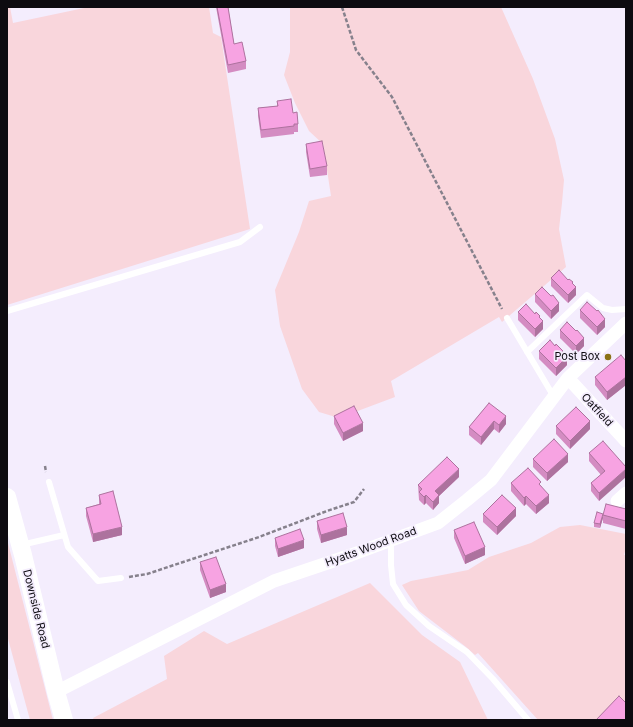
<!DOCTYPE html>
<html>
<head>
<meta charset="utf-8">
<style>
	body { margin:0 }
	#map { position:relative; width:633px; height:727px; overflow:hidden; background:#f4edfd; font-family:Inter,sans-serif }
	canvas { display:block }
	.frame { position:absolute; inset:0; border:8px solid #0d0b10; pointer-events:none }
</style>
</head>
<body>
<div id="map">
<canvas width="633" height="727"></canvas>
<div class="frame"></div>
</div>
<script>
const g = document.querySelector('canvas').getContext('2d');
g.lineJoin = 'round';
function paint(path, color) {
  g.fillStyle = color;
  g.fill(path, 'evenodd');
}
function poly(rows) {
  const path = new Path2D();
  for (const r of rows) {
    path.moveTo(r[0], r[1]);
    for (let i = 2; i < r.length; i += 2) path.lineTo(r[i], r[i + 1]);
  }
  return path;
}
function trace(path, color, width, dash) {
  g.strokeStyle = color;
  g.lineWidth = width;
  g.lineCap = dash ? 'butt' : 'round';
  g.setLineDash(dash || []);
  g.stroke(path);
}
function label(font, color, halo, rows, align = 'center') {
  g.font = font + ' Inter,sans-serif';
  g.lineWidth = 3.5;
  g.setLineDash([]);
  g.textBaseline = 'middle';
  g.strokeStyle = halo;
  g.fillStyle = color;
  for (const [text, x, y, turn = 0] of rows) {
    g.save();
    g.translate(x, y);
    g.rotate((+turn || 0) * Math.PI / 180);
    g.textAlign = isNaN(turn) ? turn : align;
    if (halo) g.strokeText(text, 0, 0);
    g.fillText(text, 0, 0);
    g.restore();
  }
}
paint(poly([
	[7,7,10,7,13,23,89,7,209,7,213,33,221,37,250,229,7,305],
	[290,7,501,7,533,79,555,139,564,180,562,203,559,229,566,267,502,322,499,317,391,381,395,397,339,418,319,412,302,389,280,326,275,290,299,232,309,201,331,196,323,144,309,131,295,103,284,75,290,52],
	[580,525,626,534,626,548,624,555,626,555,626,700,605,720,538,720,478,653,475,655,466,647,419,611,402,585,411,581,468,570,489,557,531,543,560,527],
	[7,539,53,720,30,720,7,635],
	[370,583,422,635,460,662,488,720,94,720,93,718,167,679,164,656,204,631,227,644]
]), '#f9d6dc');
trace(poly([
	[342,7,356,50,392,97,502,309],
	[45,466,46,472],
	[129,577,147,574,259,537,327,511,354,502,364,489]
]), '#86818c', 2.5, [4, 2]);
trace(poly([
	[7,311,240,242,260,227],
	[507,318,554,397],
	[527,352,587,295,603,308,612,310,626,309],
	[49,482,68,547,98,581,121,578],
	[391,540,391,565,393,584,406,605,429,626,467,652,493,679,528,720],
	[21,545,64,535],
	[7,682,18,720]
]), '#fff', 6);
trace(poly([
	[568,378,626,441],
	[617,501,626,493],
	[56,692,274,581,351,555,438,523,467,500,491,480,568,378,626,323]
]), '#fff', 13);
trace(poly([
	[7,497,23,555,56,692,64,720]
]), '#fff', 18);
paint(poly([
	[216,7,228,7,234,44,246,61,246,69,228,73],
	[277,101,293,113,298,124,298,132,294,132,294,134,261,138,258,116,258,108,277,106],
	[306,144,327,166,327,175,310,177,306,152],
	[551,278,573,284,576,295,568,303,551,286],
	[535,294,551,296,559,311,551,319,535,302],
	[580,310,605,327,597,335,580,318],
	[518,312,540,318,543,329,535,337,518,320],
	[560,330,584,346,576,354,560,338],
	[539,351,567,365,556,376,539,359],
	[626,361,626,385,607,400,595,385,595,377],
	[489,403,506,424,499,433,494,429,481,445,469,435,469,427],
	[334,416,363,431,343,441,334,424],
	[556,426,590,429,570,449,556,434],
	[589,453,626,467,599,501,591,491,591,483,601,475,589,461],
	[533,459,568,462,547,481,533,467],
	[459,477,439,496,439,503,433,510,426,503,424,505,419,500,418,485],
	[511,483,541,486,549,503,536,514,526,504,524,506,511,491],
	[99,495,122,535,93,542,86,516,86,508,99,504],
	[626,509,626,529,603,523,603,515],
	[483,514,516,516,497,535,483,522],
	[603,518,600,528,594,527,594,523],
	[317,521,347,535,321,543,317,529],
	[454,530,485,555,465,564,454,538],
	[275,538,304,548,278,557,275,546],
	[200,562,226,592,210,598,200,570]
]), '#d48cc2');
paint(poly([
	[573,282,573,290,576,287,576,295,568,303,568,295],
	[559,303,559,311,551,319,551,311],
	[540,316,540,324,543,321,543,329,535,337,535,329],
	[605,319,605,327,597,335,597,327],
	[584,338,584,346,576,354,576,346],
	[567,357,567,365,556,376,556,368],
	[626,377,626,385,607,400,607,392],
	[506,416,506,424,499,433,499,425],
	[494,421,494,429,481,445,481,437],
	[590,421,590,429,570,449,570,441],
	[363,423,363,431,343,441,343,433],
	[568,454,568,462,547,481,547,473],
	[459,469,459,477,439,496,439,503,433,510,433,502,435,491],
	[626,469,626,477,599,501,599,493],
	[426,495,426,503,424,505,424,497],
	[549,495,549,503,536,514,536,506],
	[526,496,526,504,524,506,524,498],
	[516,508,516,516,497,535,497,527],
	[603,514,603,518,600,528,600,524],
	[122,527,122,535,93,542,93,534],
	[347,527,347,535,321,543,321,535],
	[304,540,304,548,278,557,278,549],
	[485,547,485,555,465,564,465,556],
	[226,584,226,592,210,598,210,590]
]), '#ad729e');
const building = poly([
	[217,7,228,7,234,44,242,42,246,61,228,65,217,7],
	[291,99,293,113,297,112,298,124,294,124,294,126,261,130,258,108,278,106,277,101,291,99],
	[322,141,327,166,310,169,306,144,322,141],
	[559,270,568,280,569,279,573,282,572,283,576,287,568,295,551,278,559,270],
	[542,287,551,296,553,295,559,303,551,311,535,294,542,287],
	[587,302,597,311,598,310,605,319,597,327,580,310,587,302],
	[526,304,535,314,536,312,540,316,539,317,543,321,535,329,518,312,526,304],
	[567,322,576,331,577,330,584,338,576,346,560,330,567,322],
	[550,340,555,346,556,344,563,351,562,352,567,357,556,368,539,351,550,340],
	[621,355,626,361,626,377,607,392,595,377,621,355],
	[489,403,506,416,499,425,494,421,481,437,469,427,489,403],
	[354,406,363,423,343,433,334,416,354,406],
	[576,407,590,421,570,441,556,426,576,407],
	[554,439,568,454,547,473,533,459,554,439],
	[603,441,626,467,626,469,599,493,591,483,605,471,589,453,603,441],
	[447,457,459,469,435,491,439,495,433,502,426,495,424,497,419,492,422,489,418,485,447,457],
	[528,468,541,482,539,484,549,495,536,506,526,496,524,498,511,483,528,468],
	[113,491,122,527,93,534,86,508,101,504,99,495,113,491],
	[502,495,516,508,497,527,483,514,502,495],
	[606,504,626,509,626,521,603,515,606,504],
	[597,512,603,514,600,524,594,523,597,512],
	[343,513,347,527,321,535,317,521,343,513],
	[474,522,485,547,465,556,454,530,474,522],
	[300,529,304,540,278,549,275,538,300,529],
	[216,557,226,584,210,590,200,562,216,557],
	[619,696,626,703,626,720,596,720,619,696]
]);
paint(building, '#f7a3e2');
trace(building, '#ad729e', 1);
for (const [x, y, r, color] of [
	[608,357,4,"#8a7215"]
]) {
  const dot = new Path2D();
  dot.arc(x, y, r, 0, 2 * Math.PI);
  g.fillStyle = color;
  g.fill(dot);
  trace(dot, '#f4edfd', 1.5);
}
label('11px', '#0d0b10', '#f4edfd', [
	["Post Box",600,357]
], 'right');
label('11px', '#0d0b10', '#f4edfd', [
	["Oatfield",597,410,47],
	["Hyatts Wood Road",371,547,-20],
	["Downside Road",36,609,76]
]);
</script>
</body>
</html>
